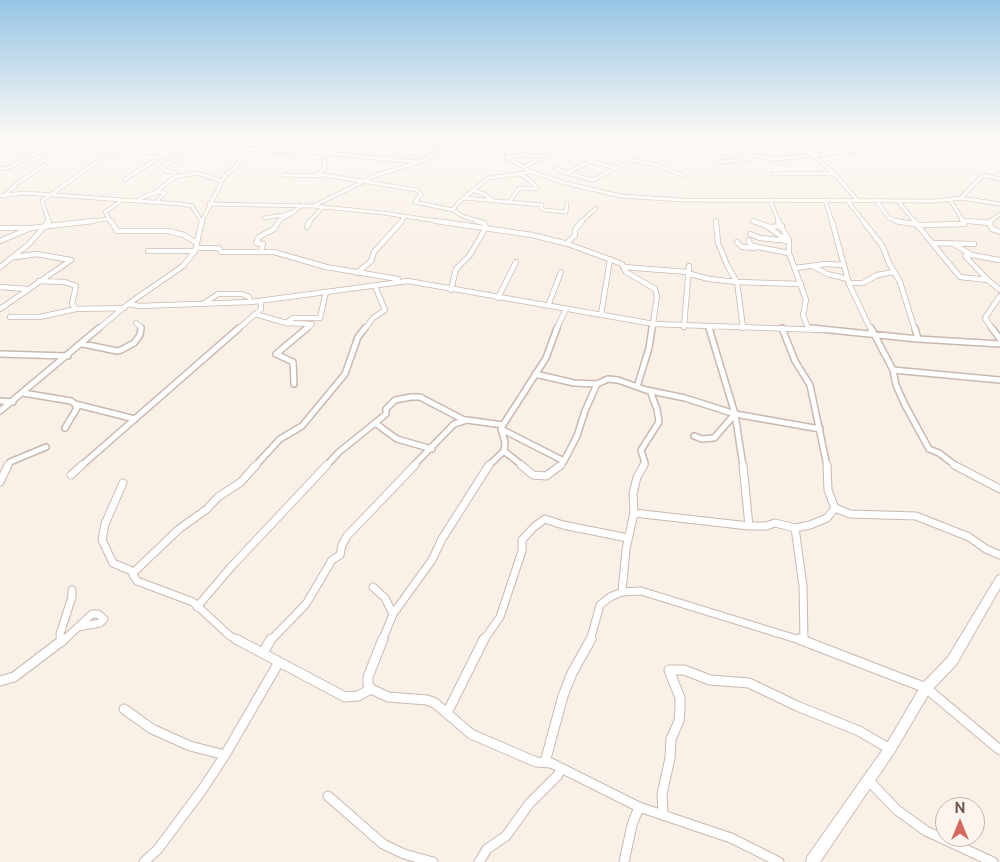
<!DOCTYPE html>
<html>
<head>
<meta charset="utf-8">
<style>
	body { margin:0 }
	#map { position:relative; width:1000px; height:862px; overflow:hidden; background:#f9f1e8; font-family:"Public Sans",sans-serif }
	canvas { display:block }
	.north { position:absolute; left:935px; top:797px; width:50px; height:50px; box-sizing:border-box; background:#fdf5ed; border:1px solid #c5b6ae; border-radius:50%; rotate:0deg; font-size:14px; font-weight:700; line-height:20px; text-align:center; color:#70574f }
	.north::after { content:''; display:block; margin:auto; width:18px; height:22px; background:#d36a5d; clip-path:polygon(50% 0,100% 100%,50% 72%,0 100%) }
</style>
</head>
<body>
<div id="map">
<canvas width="1000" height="862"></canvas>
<div class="north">N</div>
</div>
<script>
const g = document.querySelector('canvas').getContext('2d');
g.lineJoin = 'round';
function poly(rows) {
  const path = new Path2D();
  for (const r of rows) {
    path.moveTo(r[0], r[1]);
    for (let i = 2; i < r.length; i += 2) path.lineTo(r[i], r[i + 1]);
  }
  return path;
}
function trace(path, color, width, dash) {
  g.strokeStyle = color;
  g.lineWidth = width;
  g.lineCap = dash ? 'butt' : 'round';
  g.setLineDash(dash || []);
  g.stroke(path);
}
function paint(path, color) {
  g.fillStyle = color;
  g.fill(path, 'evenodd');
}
const streetFar4 = poly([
	[75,137,86,140,192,139,233,142,305,137],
	[453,137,502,155,532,172,565,183,621,196,682,200,936,201,961,198,1000,204],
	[676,137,690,149,763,142,754,137],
	[981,137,1000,143],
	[0,138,3,137],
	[760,139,783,141,763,142],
	[794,139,810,137],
	[783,141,796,141,791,137],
	[796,141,810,153,817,156,815,157,834,173,857,200],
	[926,142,949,145,983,138],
	[734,146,745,155,778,159,877,148,910,147,926,142,913,137],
	[11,147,33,148,45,151],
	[335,148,343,137],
	[244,149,327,153,335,148,389,143,447,147],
	[485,150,507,141,520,138,524,141,498,154],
	[112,151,165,153],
	[563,151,591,161],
	[0,152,24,141,27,137],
	[547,156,590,141,630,156,630,159,659,166,684,176],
	[506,157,520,155,547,156,525,166],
	[591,161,616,168,593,180,566,173,591,161],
	[417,162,327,153,324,158,325,168,318,174,417,190,421,194,415,202,453,210,462,216,481,222],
	[720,162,748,159,747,156],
	[554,167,566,173],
	[616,168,636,160],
	[0,169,10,167,31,155,83,140],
	[772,174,834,173],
	[284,175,321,176],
	[175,177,197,173,222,181],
	[124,180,168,152,189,152],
	[472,190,484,194,492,200],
	[156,192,165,193,156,202],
	[6,194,18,183,45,165],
	[0,196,24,193,181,204,192,206,202,222],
	[463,198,542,205,541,208,544,210,566,212,567,203],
	[961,198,983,175,1000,179],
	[139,199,156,192,175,177,175,173,164,170,162,167,215,137],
	[770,200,779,222],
	[825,200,832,222],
	[847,200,864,222],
	[876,200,889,218,899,222],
	[950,200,964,222],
	[510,201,519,188,537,189,531,181,520,174],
	[898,201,915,222],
	[209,204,313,206,377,175,419,162,447,147,474,137],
	[313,206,383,213,444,222],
	[453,210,458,203,488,178,532,172],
	[293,212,283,215,280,220,291,214,301,206],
	[264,218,283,215],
	[961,220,981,222],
	[202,221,222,181,228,172,235,168,251,137],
	[753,221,756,222],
	[49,222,42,201,108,154,123,139],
	[82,222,109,219],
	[111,222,105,212,121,201],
	[279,222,280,220],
	[309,222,323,207],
	[401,222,404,217],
	[581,222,596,208],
	[989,222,1000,214]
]);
const streetFar3 = poly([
	[111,221,117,231,168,231,184,235,197,243],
	[436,221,532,235,568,244,622,264,626,272,655,289,657,296,652,330],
	[753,221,770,227,782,226],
	[778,221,789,240,789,253,806,300,803,315,808,328],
	[832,221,849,284,871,330],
	[863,221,883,247,889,263,900,282,915,330],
	[896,221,919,225,965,224,963,221],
	[914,221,960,277,988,280,1000,290],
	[969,221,990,223],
	[991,221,989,222,992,229,1000,232],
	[307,227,310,221],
	[768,227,785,239],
	[0,228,28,228],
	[750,234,760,238,789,241],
	[749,240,750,245,753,246,789,253],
	[0,241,31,228,93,221],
	[737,242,742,247,755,248],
	[934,243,974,244],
	[566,244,575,235,575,230,582,221],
	[954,244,972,255,965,256,987,279],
	[196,248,219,248,221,252,274,252,326,267,398,279],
	[148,251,195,251],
	[261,251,263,244,256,243,259,237,274,229,279,221],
	[972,255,999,260],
	[813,266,827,274,848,279],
	[0,267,29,244,49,221],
	[623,267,687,272],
	[795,268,826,264,844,265],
	[357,273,371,261,374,252,402,221],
	[687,273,709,279,737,282,728,267,718,243,716,221],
	[849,283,863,283,877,275,894,272],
	[0,287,27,289],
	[451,290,456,269,470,255,486,227,484,223,477,221],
	[498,298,516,262],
	[128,304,140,306,251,302,408,281,654,324,823,330],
	[203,304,218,294,242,294,249,297,251,302],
	[548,306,561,272],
	[0,309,71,260,36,254,16,257],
	[76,309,124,308],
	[255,314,286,323,312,324,305,330],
	[601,315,610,259],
	[10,317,40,317,76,309,72,304,76,286,65,282,39,281],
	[136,323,141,327,141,330],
	[286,323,293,318,320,318,326,292],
	[684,327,689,266],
	[709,327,710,330],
	[743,328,737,282,801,284],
	[97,330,128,304,183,266,195,251,202,221],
	[237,330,261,309,261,301],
	[364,330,373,318,385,310,375,286],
	[556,330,566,309],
	[993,330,985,318,1000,296]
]);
const streetFar2 = poly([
	[709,328,735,414,743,466],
	[782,328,795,361,810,385,827,466],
	[811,328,918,339,1000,344],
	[871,328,893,370,896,385,905,405,929,449,939,453,956,466],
	[915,328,918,339],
	[992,328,1000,339],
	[83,344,117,351,121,350,134,343,140,335,141,328],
	[0,354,68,356],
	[893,370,1000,380],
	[535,374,574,383,597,384,608,379,618,380,646,390,685,398,735,414,820,429],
	[294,384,293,362,276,354,307,328],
	[637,387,649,348,652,328],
	[23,393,71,401,75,404,77,408,65,428],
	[0,401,13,402],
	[75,404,135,419],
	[0,411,99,328],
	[501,429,564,461,560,466],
	[694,436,702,439,714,438,735,414],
	[432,449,397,439,375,423,386,414,386,409,395,400,411,397,420,397,464,420],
	[504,451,523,466],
	[564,461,577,436,585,411,597,384],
	[8,466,10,462,46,447],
	[81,466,239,328],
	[255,466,280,439,302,426,345,374,358,337,365,328],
	[326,466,339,452,375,423],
	[413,466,454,424,467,420,503,425,546,358,557,328],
	[488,466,504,451,505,442,501,429,503,425],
	[643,466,645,463,641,450,659,422,657,409,650,391]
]);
const streetFar1 = poly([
	[521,465,533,475,546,476,561,465],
	[743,465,749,526],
	[827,465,828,490,835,508,850,514,916,516,969,537,986,549,1000,555],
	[954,465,1000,489],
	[71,475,82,465],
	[0,482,8,465],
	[123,483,105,524,102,540,113,563,134,572],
	[634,513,749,526,766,526,775,523,795,528,810,525,827,518,835,508],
	[795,528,803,586,804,641],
	[134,572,179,529,207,509,218,497,241,482,256,465],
	[134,572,133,575,137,581,193,602,230,636,239,641],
	[373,587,385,598,393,614],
	[622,592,626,549,634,513,633,494,637,477,644,465],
	[197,607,231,567,327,465],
	[61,641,60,634,72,597,72,590],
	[63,641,92,614,98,614,104,619,100,623,78,627],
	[270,641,306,604,332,560,340,555,342,545,347,536,415,465],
	[382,641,393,614,432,560,442,539,489,465],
	[483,641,500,617,522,551,522,540,534,527,545,519,563,525,628,538],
	[590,641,600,605,610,597,622,592,641,591,803,641]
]);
const street = poly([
	[61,639,61,642],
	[236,639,345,697,358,696,371,689],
	[383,639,368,677,368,685,371,689,388,697,427,700,435,703,471,734,536,762,551,763,639,807,731,838,779,862],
	[799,639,926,688,1000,750],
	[263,653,271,639],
	[0,681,14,677,64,639],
	[124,709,152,729,190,746,225,755],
	[447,713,484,639],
	[545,762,563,696,572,673,591,639],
	[869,781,897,810,926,831,993,862],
	[328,796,383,844,404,854,433,862],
	[663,815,662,794,670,758,671,739,679,721,680,708,680,698,669,670,684,670,710,680,749,683,797,706,859,731,890,749],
	[144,862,158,849,202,790,225,755,279,662],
	[479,862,487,849,506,836,529,804,558,775,561,768],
	[624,862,632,825,639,807]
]);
const secondary = poly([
	[1000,575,1000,588,956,665,930,692,894,753,820,862,806,862,807,857,886,745,922,684,948,657,997,576,1000,575]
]);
trace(streetFar4, '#cab8af', 4.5);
trace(streetFar3, '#cab8af', 6);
trace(streetFar2, '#cab8af', 8);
trace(streetFar1, '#cab8af', 9);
trace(street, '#cab8af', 11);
trace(secondary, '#cebab0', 2);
trace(streetFar4, '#fff', 3);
trace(streetFar3, '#fff', 4.5);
trace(streetFar2, '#fff', 5);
trace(streetFar1, '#fff', 7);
trace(street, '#fff', 9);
paint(secondary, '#fff');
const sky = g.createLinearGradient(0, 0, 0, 258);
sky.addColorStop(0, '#97c5e5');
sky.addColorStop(0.53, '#fcf9f5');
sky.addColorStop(1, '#fcf9f500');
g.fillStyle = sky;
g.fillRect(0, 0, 1000, 258);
</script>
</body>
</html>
